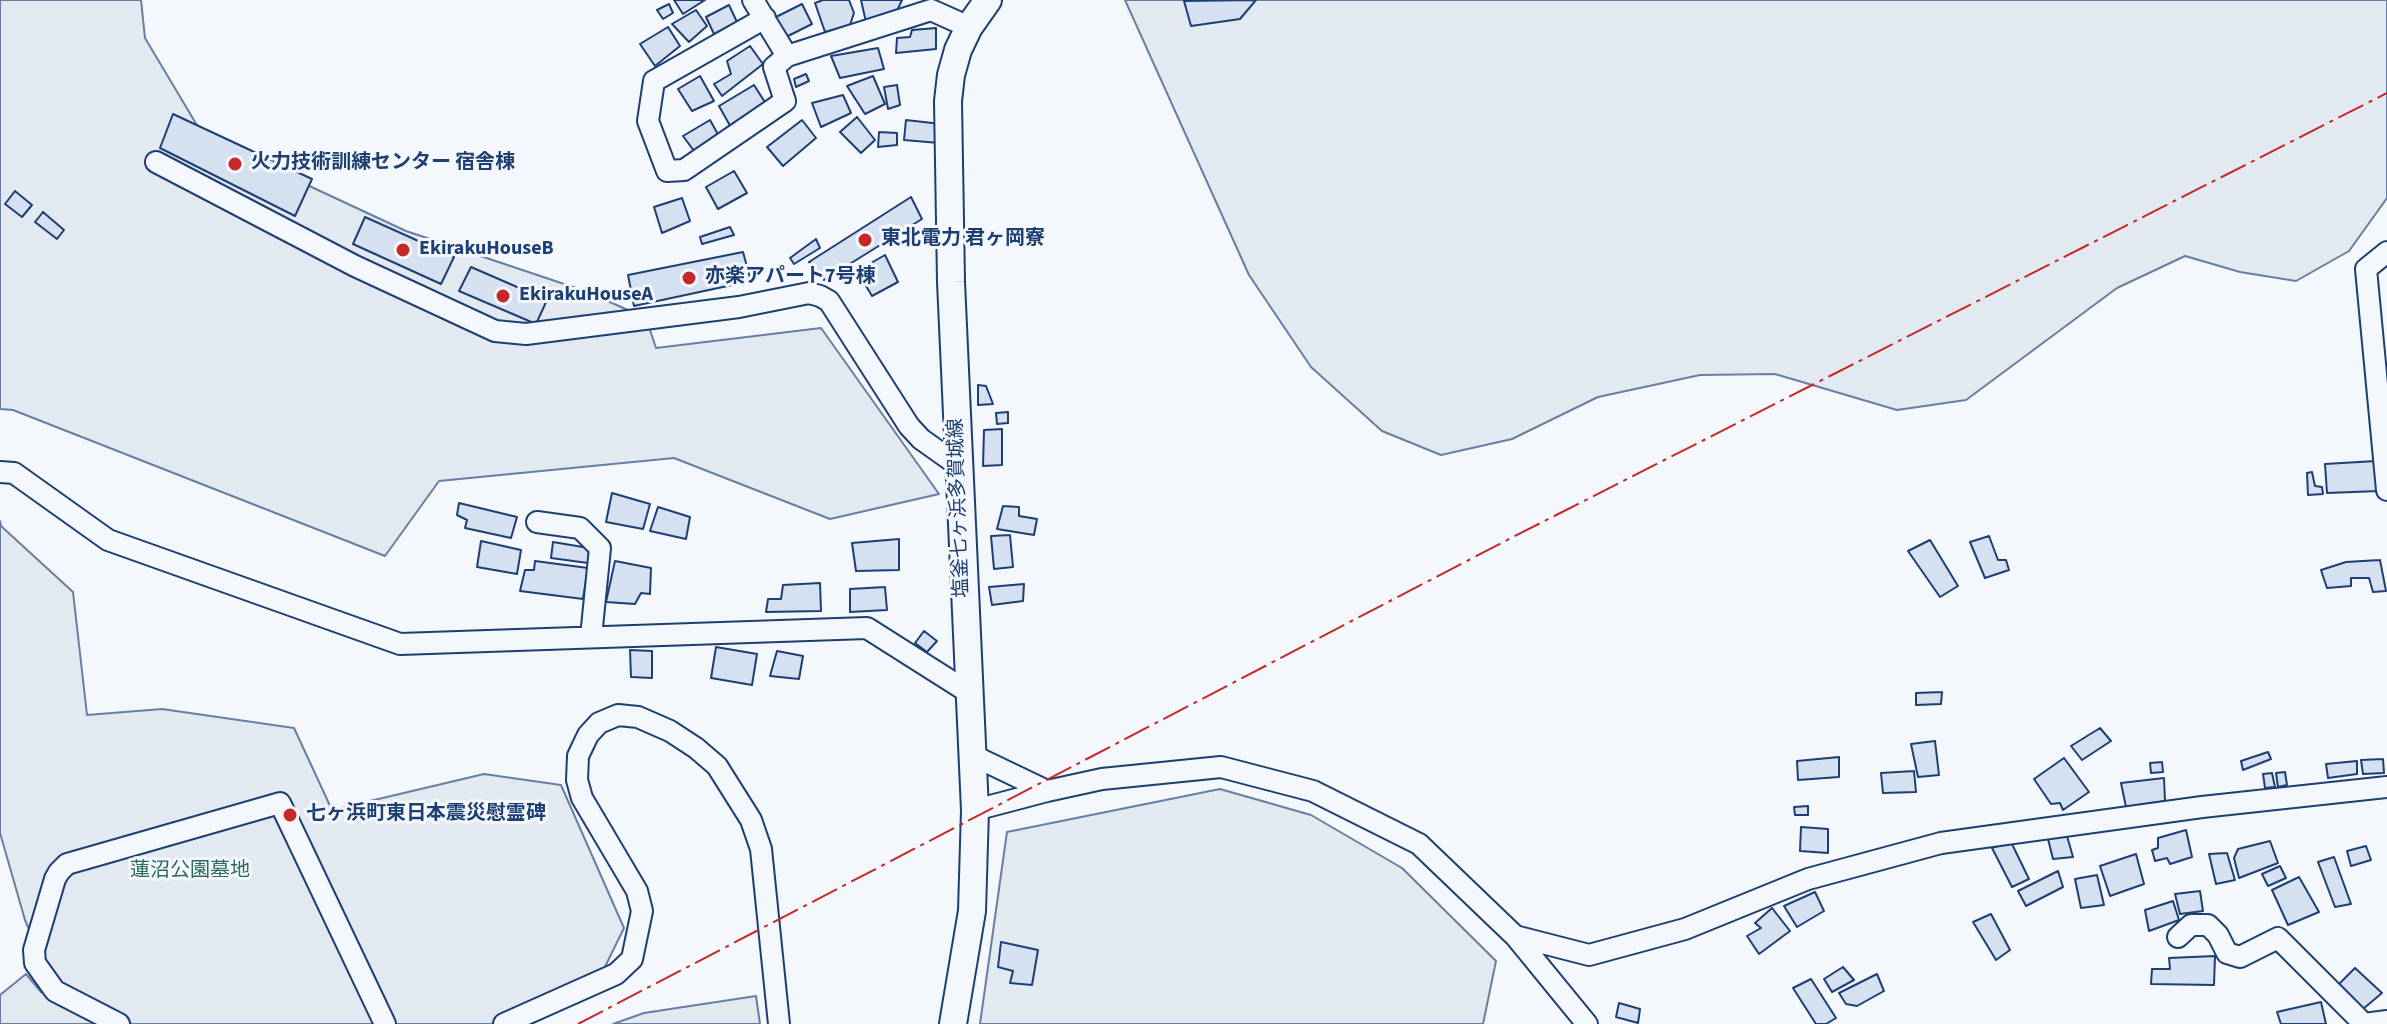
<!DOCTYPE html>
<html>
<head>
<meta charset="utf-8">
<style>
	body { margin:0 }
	canvas { display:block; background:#f4f7fb }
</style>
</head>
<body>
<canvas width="2387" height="1024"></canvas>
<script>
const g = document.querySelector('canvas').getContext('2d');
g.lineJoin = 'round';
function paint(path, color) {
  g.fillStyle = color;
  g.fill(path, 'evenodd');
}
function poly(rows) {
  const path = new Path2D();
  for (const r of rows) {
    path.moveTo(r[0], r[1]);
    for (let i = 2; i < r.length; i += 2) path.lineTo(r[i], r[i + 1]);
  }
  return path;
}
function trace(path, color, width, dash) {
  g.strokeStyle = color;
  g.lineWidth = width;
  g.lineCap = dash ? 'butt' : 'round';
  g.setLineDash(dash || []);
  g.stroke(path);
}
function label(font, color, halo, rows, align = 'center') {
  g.font = font + ' "Source Sans 3","Noto Sans JP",sans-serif';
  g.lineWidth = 6;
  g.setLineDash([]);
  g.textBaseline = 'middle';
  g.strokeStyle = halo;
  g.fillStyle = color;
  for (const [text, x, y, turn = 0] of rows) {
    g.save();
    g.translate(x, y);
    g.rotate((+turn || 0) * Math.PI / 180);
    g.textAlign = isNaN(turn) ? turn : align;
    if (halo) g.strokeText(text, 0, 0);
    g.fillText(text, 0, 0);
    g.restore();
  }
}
const green = poly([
	[0,0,141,0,145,38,204,137,406,231,585,291,646,318,656,348,821,328,939,494,830,519,674,458,439,481,385,556,13,410,0,409,0,0],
	[1125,0,2387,0,2387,198,2349,251,2296,281,2240,272,2185,256,2117,288,1966,400,1897,410,1775,374,1700,375,1598,397,1512,439,1441,455,1382,431,1311,367,1249,275,1125,0],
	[0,521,1,526,73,592,87,715,162,709,294,728,332,810,484,774,561,785,624,928,601,975,492,1024,132,1024,70,991,43,962,25,920,0,833,0,521],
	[1220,789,1311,815,1402,868,1496,961,1483,1024,980,1024,1007,832,1220,789],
	[26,974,41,992,100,1024,0,1024,0,995,26,974],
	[756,996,760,1024,613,1024,644,1013,756,996]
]);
paint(green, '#e3e9f0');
trace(green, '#687fa3', 2);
const building = poly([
	[674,0,705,0,683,14,674,0],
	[823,0,849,0,854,13,850,25,825,32,815,3,823,0],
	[861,0,902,0,897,11,866,22,861,0],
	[1256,0,1240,19,1191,26,1184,1,1256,0],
	[669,4,673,13,663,19,657,10,669,4],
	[802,4,812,24,786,37,776,17,802,4],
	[729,5,737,22,714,34,706,17,729,5],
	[696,10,707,26,689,42,672,24,696,10],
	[668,27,680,46,655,66,640,44,668,27],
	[936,28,936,49,896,53,897,38,910,37,912,30,936,28],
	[750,46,763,64,722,96,714,84,731,74,727,61,750,46],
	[878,48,884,69,840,78,831,56,878,48],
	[806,74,809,81,796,87,794,79,806,74],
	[700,76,714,101,692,111,678,89,700,76],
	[873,76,885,104,865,114,847,86,873,76],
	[754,85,768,107,733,131,719,106,754,85],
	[897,85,900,105,888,109,884,87,897,85],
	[843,95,851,113,821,127,812,103,843,95],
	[173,114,312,179,295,216,160,148,173,114],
	[857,117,875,140,861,153,840,132,857,117],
	[710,120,720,138,697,155,683,136,710,120],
	[802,120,816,138,783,166,767,147,802,120],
	[906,120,941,124,939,143,904,140,906,120],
	[879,132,897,133,897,145,878,147,879,132],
	[734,171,747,193,718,209,706,187,734,171],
	[15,191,32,205,22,217,5,204,15,191],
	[911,197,922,219,824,280,809,262,911,197],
	[682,198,690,221,662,233,654,207,682,198],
	[43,212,64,230,57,239,35,222,43,212],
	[365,217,454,257,441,284,353,244,365,217],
	[730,227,734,235,702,244,700,237,730,227],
	[816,239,820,248,794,264,790,258,816,239],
	[743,252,751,281,634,306,628,275,743,252],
	[885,255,898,282,872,296,857,271,885,255],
	[471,267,547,300,536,324,459,291,471,267],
	[978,385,986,386,993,404,978,405,978,385],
	[1008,412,1008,423,997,424,996,413,1008,412],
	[1002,429,1002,465,983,466,984,430,1002,429],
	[2376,461,2379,491,2327,493,2325,464,2376,461],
	[2312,472,2315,486,2322,487,2323,494,2308,495,2307,473,2312,472],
	[612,493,650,504,643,529,606,522,612,493],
	[459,503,517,517,511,538,465,528,467,520,457,515,459,503],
	[1003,506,1019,507,1019,516,1037,519,1034,535,997,529,1003,506],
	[658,507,690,517,686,539,650,531,658,507],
	[1010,535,1013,567,994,569,991,536,1010,535],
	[1989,536,1998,560,2006,560,2009,570,1985,578,1970,542,1989,536],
	[899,539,899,570,856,571,852,543,899,539],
	[1930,540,1958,586,1940,597,1908,551,1930,540],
	[481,541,521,550,517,574,477,567,481,541],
	[553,542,589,548,588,563,551,558,553,542],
	[2380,560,2386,591,2373,592,2369,578,2351,578,2351,586,2327,588,2321,570,2346,562,2380,560],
	[535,561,588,568,583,599,520,591,525,570,534,570,535,561],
	[615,561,651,568,650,594,641,593,635,604,606,602,615,561],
	[820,583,821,611,766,612,768,599,781,599,783,585,820,583],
	[1024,584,1023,601,992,605,989,587,1024,584],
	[885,587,887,610,850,612,850,589,885,587],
	[924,631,937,641,927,652,915,643,924,631],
	[716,647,757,654,752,685,711,678,716,647],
	[630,650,652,651,652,678,631,677,630,650],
	[777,651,803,656,799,679,770,676,777,651],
	[1942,692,1941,704,1916,705,1916,693,1942,692],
	[2100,728,2111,741,2082,760,2071,746,2100,728],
	[1935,741,1939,775,1918,777,1911,744,1935,741],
	[2268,752,2271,759,2243,770,2241,761,2268,752],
	[1839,757,1839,777,1798,780,1797,761,1839,757],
	[2064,758,2089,792,2063,810,2060,803,2051,804,2034,779,2064,758],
	[2383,759,2384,773,2363,774,2361,760,2383,759],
	[2357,761,2357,774,2328,778,2326,764,2357,761],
	[2162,762,2163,772,2151,773,2150,763,2162,762],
	[1914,771,1916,792,1883,793,1881,773,1914,771],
	[2285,772,2287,785,2278,787,2276,773,2285,772],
	[2272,773,2275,787,2265,788,2263,774,2272,773],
	[2164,778,2165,801,2126,807,2121,783,2164,778],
	[1808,806,1808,815,1795,815,1794,807,1808,806],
	[1801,827,1828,829,1828,853,1800,851,1801,827],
	[2186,830,2192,857,2170,864,2167,858,2155,861,2152,850,2158,848,2158,838,2186,830],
	[2067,836,2073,857,2053,859,2048,839,2067,836],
	[2270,841,2278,863,2239,878,2234,858,2238,849,2270,841],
	[2011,842,2029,879,2012,887,1992,848,2011,842],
	[2366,846,2371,860,2351,866,2347,851,2366,846],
	[2227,853,2235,880,2216,884,2209,854,2227,853],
	[2136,854,2144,884,2110,896,2100,866,2136,854],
	[2334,857,2351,904,2335,907,2318,862,2334,857],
	[2280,866,2286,878,2268,886,2262,874,2280,866],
	[2058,871,2063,887,2026,906,2018,891,2058,871],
	[2097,875,2104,905,2081,908,2075,879,2097,875],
	[2299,877,2319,912,2288,925,2272,890,2299,877],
	[2200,891,2203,911,2180,914,2175,894,2200,891],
	[1815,892,1824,911,1797,927,1784,906,1815,892],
	[2173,901,2179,920,2149,931,2145,910,2173,901],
	[1772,908,1790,931,1759,954,1747,936,1761,928,1755,923,1772,908],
	[1991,914,2010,950,1996,960,1973,922,1991,914],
	[1001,942,1038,950,1032,985,1010,983,1013,971,998,967,1001,942],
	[2215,956,2214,985,2151,984,2152,969,2170,969,2169,958,2215,956],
	[1843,967,1854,980,1832,992,1824,979,1843,967],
	[2355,968,2382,993,2363,1009,2339,984,2355,968],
	[1877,974,1884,991,1857,1006,1846,1004,1839,993,1877,974],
	[1811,979,1836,1018,1826,1024,1816,1024,1793,988,1811,979],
	[2321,1002,2326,1024,2281,1024,2277,1012,2321,1002],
	[1619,1003,1640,1009,1638,1023,1616,1017,1619,1003]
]);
paint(building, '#d5e0f0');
trace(building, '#1d3f73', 2);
const minor = poly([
	[753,0,787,56,931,10,969,27],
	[765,18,654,81,648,121,667,171,684,170,785,101,774,67,787,56],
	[156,162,355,266,495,331,526,334,739,307,809,293,820,296,829,301,909,426,921,439,959,466],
	[2387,252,2366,269,2387,490],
	[0,472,14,473,108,540,400,644,867,628,968,692],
	[537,522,580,528,600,548,591,637],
	[974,756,1047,791],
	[975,810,1047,791,1102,779,1221,767,1313,791,1419,844,1515,936,1589,955,1685,929,1808,879,1941,843,2202,807,2387,787],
	[1515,936,1587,1024],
	[2178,937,2191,925,2208,925,2218,935,2227,953,2240,957,2278,938,2364,1024,2387,1021],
	[119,1024,55,991,35,963,34,950,55,879,59,872,67,864,280,803,385,1024],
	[504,1024,616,974,632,959,642,911,637,891,582,798,577,780,578,756,588,735,599,723,618,715,638,717,670,731,696,748,717,766,751,820,761,849,779,1024]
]);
const major = poly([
	[953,1024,972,911,975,810,951,282,948,101,951,75,958,50,969,27,988,0]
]);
trace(minor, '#1d3f73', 24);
trace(major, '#1d3f73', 30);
trace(minor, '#f4f7fb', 20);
trace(major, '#f4f7fb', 26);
trace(poly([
	[578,1024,1511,538,2387,93]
]), '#c62828', 2, [28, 6, 4, 6]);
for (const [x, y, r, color] of [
	[235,164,8,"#c62828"],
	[865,240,8,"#c62828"],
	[403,250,8,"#c62828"],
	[689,278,8,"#c62828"],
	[503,296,8,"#c62828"],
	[290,815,8,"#c62828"]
]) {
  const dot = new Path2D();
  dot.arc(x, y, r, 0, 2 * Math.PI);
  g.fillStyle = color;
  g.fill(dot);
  trace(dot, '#f4f7fb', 3);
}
label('bold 20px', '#1d3f73', '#f4f7fb', [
	["火力技術訓練センター 宿舎棟",251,164],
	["東北電力 君ヶ岡寮",881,240],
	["EkirakuHouseB",419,250],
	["亦楽アパート7号棟",705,278],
	["EkirakuHouseA",519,296],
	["七ヶ浜町東日本震災慰霊碑",306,815]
], 'left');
label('20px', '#1d3f73', '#f4f7fb', [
	["塩釜七ヶ浜多賀城線",960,508,-92]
]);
label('20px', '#2c6c60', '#f4f7fb', [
	["蓮沼公園墓地",190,872]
]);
</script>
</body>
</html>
